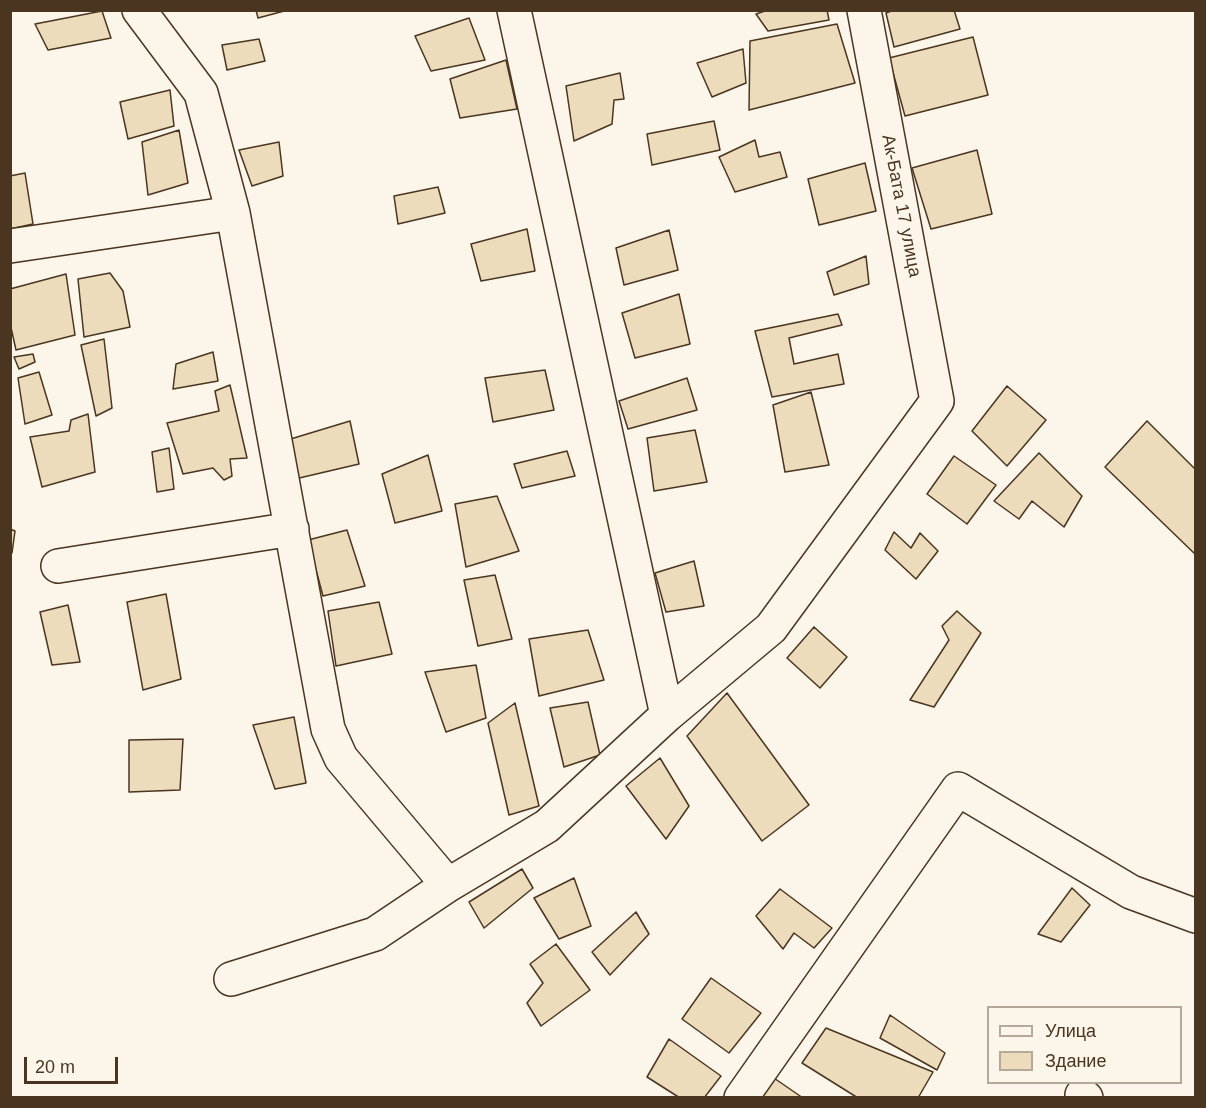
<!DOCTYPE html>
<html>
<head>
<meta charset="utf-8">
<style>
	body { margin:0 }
	#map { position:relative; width:1206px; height:1108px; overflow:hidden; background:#fbf6e9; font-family:Helvetica,sans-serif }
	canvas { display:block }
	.frame { position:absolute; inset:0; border:12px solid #4a3520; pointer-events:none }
	.legend { position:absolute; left:987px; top:1006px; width:195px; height:78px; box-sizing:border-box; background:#fbf6e9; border:2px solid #b4a999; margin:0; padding:8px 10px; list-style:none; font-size:18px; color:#4a3520 }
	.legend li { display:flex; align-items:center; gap:12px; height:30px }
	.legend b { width:30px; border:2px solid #b4a999 }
	.scale { position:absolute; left:24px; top:1057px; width:94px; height:27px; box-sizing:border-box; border:3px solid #4a3520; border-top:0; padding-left:8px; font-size:18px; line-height:21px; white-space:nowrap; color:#4a3520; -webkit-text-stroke:4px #fbf6e9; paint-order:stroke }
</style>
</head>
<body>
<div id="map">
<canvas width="1206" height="1108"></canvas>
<div class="frame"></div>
<ul class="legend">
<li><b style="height:8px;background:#fbf6e9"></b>Улица</li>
<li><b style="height:16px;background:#ecdcbc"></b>Здание</li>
</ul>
<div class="scale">20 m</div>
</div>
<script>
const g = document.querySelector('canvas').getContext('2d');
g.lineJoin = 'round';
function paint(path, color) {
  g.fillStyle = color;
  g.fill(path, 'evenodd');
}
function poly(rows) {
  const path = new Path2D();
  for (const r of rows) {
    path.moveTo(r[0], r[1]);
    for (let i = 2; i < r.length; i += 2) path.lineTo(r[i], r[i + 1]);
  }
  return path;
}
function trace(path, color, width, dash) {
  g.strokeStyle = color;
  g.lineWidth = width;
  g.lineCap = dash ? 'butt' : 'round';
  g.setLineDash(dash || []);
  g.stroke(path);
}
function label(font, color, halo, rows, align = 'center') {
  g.font = font + ' Helvetica,sans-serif';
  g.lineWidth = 4.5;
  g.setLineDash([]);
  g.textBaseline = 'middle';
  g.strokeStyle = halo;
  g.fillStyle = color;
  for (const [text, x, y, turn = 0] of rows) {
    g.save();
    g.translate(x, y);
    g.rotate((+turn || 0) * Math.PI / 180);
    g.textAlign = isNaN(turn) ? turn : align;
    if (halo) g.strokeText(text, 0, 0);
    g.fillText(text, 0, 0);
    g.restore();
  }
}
const building = poly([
	[256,10,288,10,258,18,256,10],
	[768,10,827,10,829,20,768,31,756,14,768,10],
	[894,10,954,10,960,29,894,47,886,13,894,10],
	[102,11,111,38,48,50,35,24,102,11],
	[469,18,485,60,431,71,415,36,469,18],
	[837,24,855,83,749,110,750,41,837,24],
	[973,37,988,95,905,116,889,58,973,37],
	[259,39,265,61,227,70,222,45,259,39],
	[743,49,746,83,712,97,697,63,743,49],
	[506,60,517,109,460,118,450,79,506,60],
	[620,73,624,99,614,100,612,124,574,141,566,86,620,73],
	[170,90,174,126,128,139,120,102,170,90],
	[714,121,720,150,652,165,647,134,714,121],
	[179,130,188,183,148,195,142,142,179,130],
	[755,140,759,157,780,152,787,177,735,192,719,157,755,140],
	[279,142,283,176,252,186,239,150,279,142],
	[977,150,992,214,931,229,912,168,977,150],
	[865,163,876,211,819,225,808,179,865,163],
	[25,173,33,224,10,229,10,176,25,173],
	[438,187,445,213,398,224,394,196,438,187],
	[527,229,535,271,481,281,471,244,527,229],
	[669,230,678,270,624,285,616,248,669,230],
	[866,256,869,284,834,295,827,272,866,256],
	[110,273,123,291,130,327,84,337,78,279,110,273],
	[66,274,75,335,16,350,10,323,10,289,66,274],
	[679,294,690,344,635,358,622,313,679,294],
	[838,314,842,325,789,338,794,364,838,354,844,384,772,397,755,331,838,314],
	[104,339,112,408,96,416,81,345,104,339],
	[213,352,218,381,173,389,176,364,213,352],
	[33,354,35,362,19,369,14,357,33,354],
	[545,370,554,410,493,422,485,378,545,370],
	[39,372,52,415,25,424,18,378,39,372],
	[687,378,697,410,628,429,619,401,687,378],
	[230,385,247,458,230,459,232,476,224,480,213,468,183,474,167,423,219,411,215,391,230,385],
	[1007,386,1046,420,1007,466,972,431,1007,386],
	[811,392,829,465,785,472,773,405,811,392],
	[88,414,95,472,42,487,30,437,69,431,71,420,88,414],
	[350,421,359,464,295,479,284,441,350,421],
	[1147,421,1196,470,1196,555,1105,467,1147,421],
	[695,430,707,482,654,491,647,438,695,430],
	[169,448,174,489,157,492,152,452,169,448],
	[567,451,575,476,522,488,514,464,567,451],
	[1039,453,1082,496,1064,527,1032,501,1019,519,994,501,1039,453],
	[428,455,442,511,395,523,382,474,428,455],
	[954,456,996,485,967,524,927,494,954,456],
	[497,496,519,551,466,567,455,504,497,496],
	[10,529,15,531,12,553,10,552,10,529],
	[347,530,365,586,323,596,308,540,347,530],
	[894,532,911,548,920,533,938,551,916,579,885,550,894,532],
	[694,561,704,606,666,612,655,573,694,561],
	[495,575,512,639,478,646,464,580,495,575],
	[166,594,181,679,143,690,127,602,166,594],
	[379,602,392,654,336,666,328,611,379,602],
	[68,605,80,662,52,665,40,612,68,605],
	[957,611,981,633,934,707,910,700,949,640,942,626,957,611],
	[814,627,847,657,820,688,787,658,814,627],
	[588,630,604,680,539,696,529,639,588,630],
	[476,665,486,718,446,732,425,672,476,665],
	[727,693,809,805,762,841,687,736,727,693],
	[588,702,600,755,564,767,550,708,588,702],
	[515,703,539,806,509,815,488,723,515,703],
	[294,717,306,783,275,789,253,725,294,717],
	[183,739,180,790,129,792,129,740,183,739],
	[660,758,689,806,666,839,626,786,660,758],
	[522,869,533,888,484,928,469,902,522,869],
	[574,878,591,926,559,939,534,898,574,878],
	[1072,888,1090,905,1061,942,1038,934,1072,888],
	[780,889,832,928,814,948,794,933,783,949,756,916,780,889],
	[636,912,649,934,610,975,592,952,636,912],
	[556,944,590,990,541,1026,527,1003,543,983,530,964,556,944],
	[711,978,761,1013,729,1053,682,1019,711,978],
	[890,1015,945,1053,937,1070,880,1038,890,1015],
	[826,1028,933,1072,918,1098,858,1098,802,1063,826,1028],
	[669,1039,721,1076,704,1098,680,1098,647,1077,669,1039],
	[771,1076,803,1098,759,1098,771,1076]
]);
paint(building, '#ecdcbc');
trace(building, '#4a3520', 1.5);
const minor = poly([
	[139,10,201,93,233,213,328,729,341,758,448,885],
	[514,10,667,715],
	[10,246,233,213],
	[58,566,292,529],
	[231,979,375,934,448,885,547,826,667,715,771,628,937,401,864,10],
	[1082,1095,1086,1098],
	[741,1098,958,789,1131,892,1196,916]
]);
trace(minor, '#4a3520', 36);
trace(minor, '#fbf6e9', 33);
label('18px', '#4a3520', '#fbf6e9', [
	["Ак-Бата 17 улица",901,206,79]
]);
</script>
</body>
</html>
